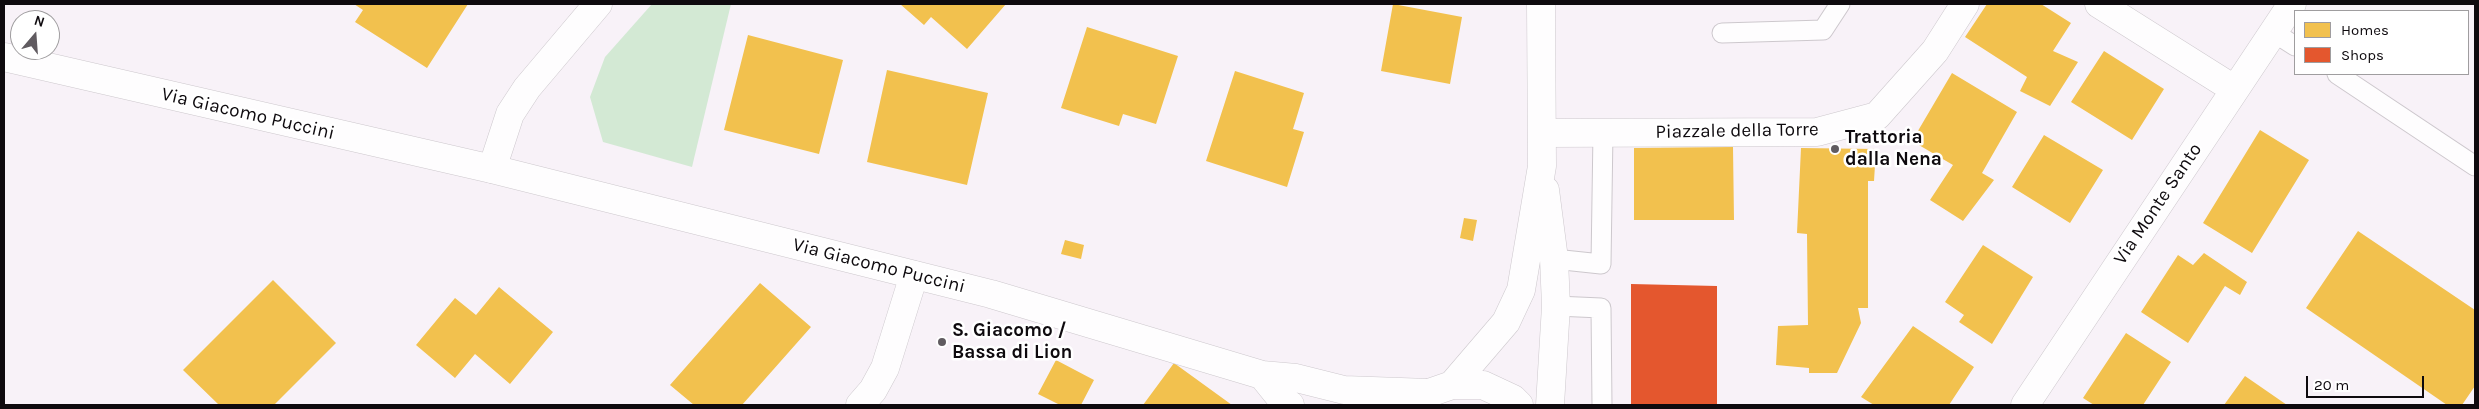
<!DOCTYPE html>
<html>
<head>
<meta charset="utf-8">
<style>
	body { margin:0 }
	#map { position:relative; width:2479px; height:409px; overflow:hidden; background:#f8f2f8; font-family:Karla,sans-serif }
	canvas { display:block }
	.frame { position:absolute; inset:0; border:5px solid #0e0a0e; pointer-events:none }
	.legend { position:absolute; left:2294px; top:10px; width:175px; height:65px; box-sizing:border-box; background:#fff; border:1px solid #9f9d9f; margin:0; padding:6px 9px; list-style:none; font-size:15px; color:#0e0a0e }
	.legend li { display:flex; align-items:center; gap:10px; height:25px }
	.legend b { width:25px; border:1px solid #9f9d9f }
	.north { position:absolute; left:10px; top:10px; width:50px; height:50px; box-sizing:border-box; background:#fff; border:1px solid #9f9d9f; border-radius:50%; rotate:18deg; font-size:14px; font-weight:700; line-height:20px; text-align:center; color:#0e0a0e }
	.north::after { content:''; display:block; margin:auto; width:18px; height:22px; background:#605b60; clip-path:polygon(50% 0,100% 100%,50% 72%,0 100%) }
	.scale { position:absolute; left:2306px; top:376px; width:118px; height:22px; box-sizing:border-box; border:2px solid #0e0a0e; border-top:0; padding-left:6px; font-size:15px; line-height:18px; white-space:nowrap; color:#0e0a0e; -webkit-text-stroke:4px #fff; paint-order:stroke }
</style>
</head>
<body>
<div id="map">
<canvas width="2479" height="409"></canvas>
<div class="frame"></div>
<ul class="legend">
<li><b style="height:14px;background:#f2c14e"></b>Homes</li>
<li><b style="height:14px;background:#e4572e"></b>Shops</li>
</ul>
<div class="north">N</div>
<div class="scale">20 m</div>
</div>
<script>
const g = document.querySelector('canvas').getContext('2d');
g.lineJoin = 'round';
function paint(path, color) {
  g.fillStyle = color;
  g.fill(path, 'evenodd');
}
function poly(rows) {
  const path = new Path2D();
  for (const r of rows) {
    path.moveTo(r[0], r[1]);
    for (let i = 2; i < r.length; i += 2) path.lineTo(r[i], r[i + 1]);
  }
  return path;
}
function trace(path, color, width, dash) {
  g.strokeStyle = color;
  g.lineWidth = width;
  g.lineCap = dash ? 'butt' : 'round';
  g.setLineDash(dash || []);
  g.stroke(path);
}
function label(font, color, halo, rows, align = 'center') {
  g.font = font + ' Karla,sans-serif';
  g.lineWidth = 5;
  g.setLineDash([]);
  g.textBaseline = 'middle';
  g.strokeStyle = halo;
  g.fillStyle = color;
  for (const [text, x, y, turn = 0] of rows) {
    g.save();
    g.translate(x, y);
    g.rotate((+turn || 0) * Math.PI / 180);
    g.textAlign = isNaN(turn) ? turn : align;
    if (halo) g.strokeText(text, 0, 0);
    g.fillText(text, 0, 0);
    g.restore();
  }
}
paint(poly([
	[652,4,731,4,692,167,603,142,590,97,605,57]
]), '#d3e9d4');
paint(poly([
	[354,4,468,4,427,68,355,22,363,10],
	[900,4,1006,4,967,49,931,17,924,25],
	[1393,4,1462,17,1450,84,1381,71],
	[1987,4,2041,4,2071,23,2053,51,2078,62,2050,106,2020,91,2027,77,1965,37],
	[1087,27,1178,56,1156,124,1123,114,1119,126,1061,108],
	[748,35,843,60,819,154,724,130],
	[2104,51,2164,89,2132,140,2071,102],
	[887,70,988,93,967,185,867,162],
	[1235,71,1304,93,1293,129,1304,132,1287,187,1206,161],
	[1952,73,2017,112,1982,173,1994,180,1963,221,1930,200,1953,165,1912,141],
	[2260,130,2309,160,2252,253,2203,223],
	[2044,135,2103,170,2070,223,2012,187],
	[1733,147,1734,220,1634,220,1634,148],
	[1801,148,1876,149,1874,181,1868,181,1868,308,1858,308,1861,323,1837,373,1809,373,1809,368,1776,365,1778,326,1808,325,1807,234,1797,233],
	[1464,218,1477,220,1473,241,1460,238],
	[2358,231,2475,310,2475,386,2462,405,2447,405,2306,308],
	[1065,240,1084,245,1081,259,1061,254],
	[1983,245,2033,277,1992,344,1959,322,1964,315,1945,302],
	[2204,253,2247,282,2240,295,2225,286,2188,343,2141,312,2178,255,2193,265],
	[273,280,336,343,274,405,219,405,183,370],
	[760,283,811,327,742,405,694,405,670,385],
	[499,287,553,332,510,384,475,354,455,378,416,345,455,298,476,315],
	[1913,326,1974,367,1949,405,1874,405,1861,397],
	[2126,333,2171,362,2143,405,2094,405,2083,398],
	[1056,360,1094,380,1081,405,1060,405,1038,394],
	[1174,363,1232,405,1143,405],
	[2245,376,2287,405,2224,405]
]), '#f2c14e');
paint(poly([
	[1631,284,1717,286,1717,405,1631,405]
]), '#e4572e');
const service = poly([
	[2273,32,2295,46],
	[1722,33,1823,30,1840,4],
	[2337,74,2475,166],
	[1554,259,1601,264,1603,132],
	[1556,306,1601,308,1602,405]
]);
const minor = poly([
	[2099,4,2234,89],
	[1543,133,1817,132,1877,116,1935,51,1965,4],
	[492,169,510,114,527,88,598,4],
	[860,405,873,390,885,368,914,275],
	[2025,405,2292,4]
]);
const tertiary = poly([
	[4,57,492,169,991,294,1262,375,1296,378,1344,390,1429,393],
	[1262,375,1283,401,1290,405]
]);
const secondary = poly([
	[1545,190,1554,259,1556,306,1550,405],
	[1452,385,1506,322,1521,290,1542,166,1541,4],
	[1413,405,1429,393,1452,385,1483,385,1513,399,1519,405]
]);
trace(service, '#cdc8cd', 21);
trace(minor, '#cdc8cd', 29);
trace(tertiary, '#cdc8cd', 29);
trace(secondary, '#cdc8cd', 29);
trace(service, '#fefdfe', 19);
trace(minor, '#fefdfe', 28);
trace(tertiary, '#fefdfe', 28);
trace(secondary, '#fefdfe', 28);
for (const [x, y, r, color] of [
	[1835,149,5,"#605b60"],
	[942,342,5,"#605b60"]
]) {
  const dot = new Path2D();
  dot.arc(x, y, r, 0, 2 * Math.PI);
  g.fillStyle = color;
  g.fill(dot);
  trace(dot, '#fff', 2);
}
label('19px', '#0e0a0e', '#fff', [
	["Via Giacomo Puccini",248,114,13],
	["Piazzale della Torre",1737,131,-1],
	["Via Monte Santo",2158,204,-56],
	["Via Giacomo Puccini",879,266,14]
]);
label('bold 19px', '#0e0a0e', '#fff', [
	["Trattoria",1845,138],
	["dalla Nena",1845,160],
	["S. Giacomo /",952,331],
	["Bassa di Lion",952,353]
], 'left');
</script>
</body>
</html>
